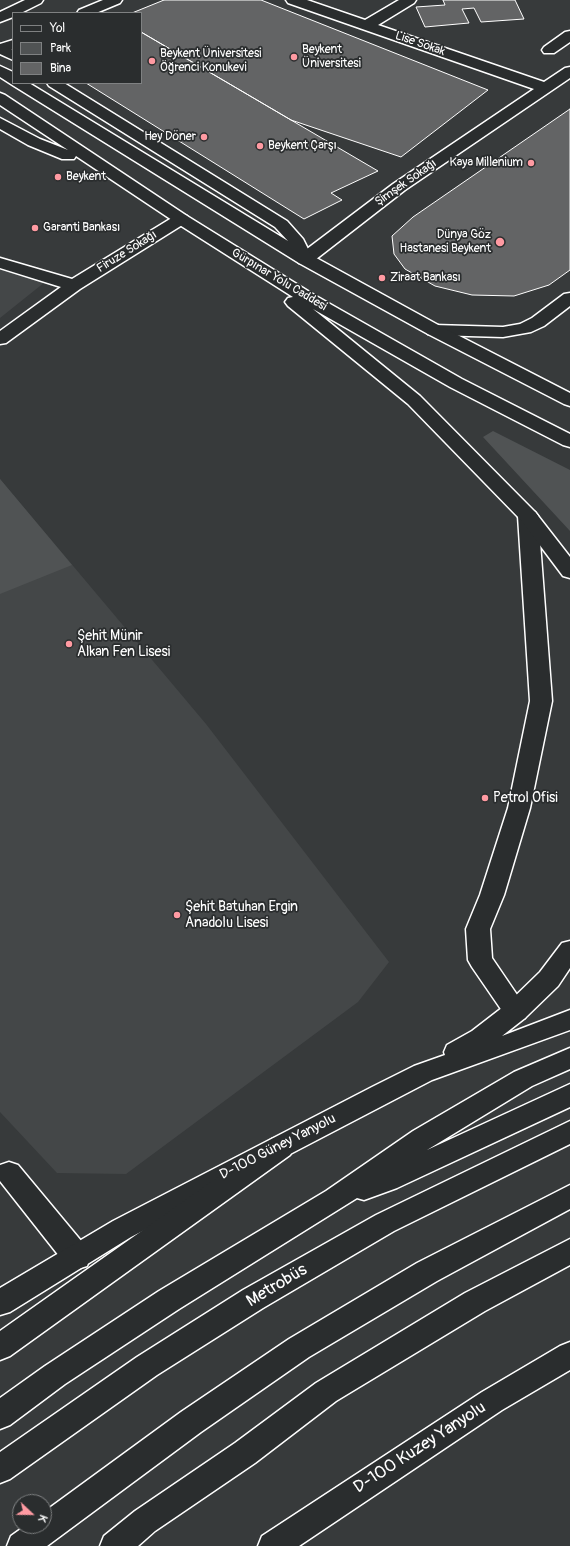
<!DOCTYPE html>
<html>
<head>
<meta charset="utf-8">
<style>
	body { margin:0 }
	#map { position:relative; width:570px; height:1546px; overflow:hidden; background:#373a3b; font-family:Pangolin,sans-serif }
	canvas { display:block }
	.legend { position:absolute; left:12px; top:12px; width:130px; height:72px; box-sizing:border-box; background:#2a2d2e; border:1px solid #7f8182; margin:0; padding:5px 7px; list-style:none; font-size:12px; color:#fff }
	.legend li { display:flex; align-items:center; gap:8px; height:20px }
	.legend b { width:20px; border:1px solid #7f8182 }
	.north { position:absolute; left:12px; top:1494px; width:40px; height:40px; box-sizing:border-box; background:#2a2d2e; border:1px solid #7f8182; border-radius:50%; rotate:112deg; font-size:11px; font-weight:700; line-height:16px; text-align:center; color:#fff }
	.north::after { content:''; display:block; margin:auto; width:14px; height:18px; background:#ff9aa2; clip-path:polygon(50% 0,100% 100%,50% 72%,0 100%) }
</style>
</head>
<body>
<div id="map">
<canvas width="570" height="1546"></canvas>
<ul class="legend">
<li><b style="height:5px;background:#2a2d2e"></b>Yol</li>
<li><b style="height:11px;background:#505354"></b>Park</li>
<li><b style="height:11px;background:#636465"></b>Bina</li>
</ul>
<div class="north">K</div>
</div>
<script>
const g = document.querySelector('canvas').getContext('2d');
g.lineJoin = 'round';
function paint(path, color) {
  g.fillStyle = color;
  g.fill(path, 'evenodd');
}
function poly(rows) {
  const path = new Path2D();
  for (const r of rows) {
    path.moveTo(r[0], r[1]);
    for (let i = 2; i < r.length; i += 2) path.lineTo(r[i], r[i + 1]);
  }
  return path;
}
function trace(path, color, width, dash) {
  g.strokeStyle = color;
  g.lineWidth = width;
  g.lineCap = dash ? 'butt' : 'round';
  g.setLineDash(dash || []);
  g.stroke(path);
}
function label(font, color, halo, rows, align = 'center') {
  g.font = font + ' Pangolin,sans-serif';
  g.lineWidth = 3.5;
  g.setLineDash([]);
  g.textBaseline = 'middle';
  g.strokeStyle = halo;
  g.fillStyle = color;
  for (const [text, x, y, turn = 0] of rows) {
    g.save();
    g.translate(x, y);
    g.rotate((+turn || 0) * Math.PI / 180);
    g.textAlign = isNaN(turn) ? turn : align;
    if (halo) g.strokeText(text, 0, 0);
    g.fillText(text, 0, 0);
    g.restore();
  }
}
paint(poly([
	[0,256,55,274,0,318],
	[0,479,206,724,389,962,358,1002,126,1174,57,1173,0,1112]
]), '#444748');
paint(poly([
	[493,431,570,470,570,531,483,437],
	[0,479,72,565,0,594]
]), '#505354');
const building = poly([
	[164,0,261,0,488,90,401,157,291,120,141,32,141,13,132,13,164,0],
	[443,0,515,0,524,19,481,22,474,8,462,9,469,23,425,27,416,7,445,5,443,0],
	[141,32,291,120,378,171,331,193,342,200,304,219,86,83,141,83,141,32],
	[570,109,570,270,549,285,514,296,472,295,435,286,405,269,394,254,392,236,413,217,570,109]
]);
paint(building, '#636465');
trace(building, '#fff', 1);
const minor = poly([
	[25,0,43,0,41,3,21,13,13,13,13,17,0,22,0,12,25,0],
	[103,0,122,0,120,3,96,13,77,13,79,10,103,0],
	[286,0,307,0,365,20,399,0,416,0,414,3,378,25,544,82,565,68,570,67,570,78,405,190,311,263,305,264,299,263,297,259,299,255,393,184,534,89,288,3,286,0],
	[570,31,570,42,554,53,544,53,542,50,544,47,565,32,570,31],
	[13,40,13,49,0,53,0,44,13,40],
	[181,214,187,216,189,219,187,222,80,289,6,343,0,344,0,331,61,287,0,268,0,258,72,279,175,216,181,214],
	[570,293,570,306,544,326,531,332,503,337,434,335,428,334,425,330,428,326,434,325,503,327,520,324,532,318,564,294,570,293],
	[528,510,535,512,538,516,552,701,530,808,504,895,490,929,492,958,528,1011,525,1018,516,1021,507,1018,472,967,468,960,466,929,480,895,508,808,530,701,518,516,521,512,528,510],
	[570,1121,570,1144,394,1231,263,1308,157,1375,10,1479,0,1483,0,1452,137,1357,243,1290,376,1215,570,1121],
	[9,1162,18,1165,87,1248,90,1257,87,1266,77,1269,67,1266,0,1181,0,1165,9,1162],
	[570,1185,570,1209,437,1281,309,1357,201,1432,47,1546,7,1546,11,1536,25,1526,44,1526,44,1512,181,1412,289,1339,417,1263,570,1185]
]);
const major = poly([
	[0,44,13,50,13,60,0,54,0,44],
	[0,66,13,72,13,83,29,83,288,241,275,227,49,86,47,83,64,83,287,221,303,239,310,253,309,254,440,326,570,393,570,406,564,404,428,334,299,263,14,86,0,77,0,66],
	[0,93,5,95,187,216,316,296,462,379,570,434,570,447,563,445,450,387,313,309,420,396,535,512,570,557,570,578,563,576,521,520,408,404,288,306,285,302,288,298,293,297,175,222,76,156,74,159,62,159,28,145,0,129,0,118,40,139,68,150,0,105,0,93],
	[570,941,570,968,558,986,525,1018,502,1036,570,1010,570,1030,432,1080,131,1237,10,1312,0,1315,0,1288,113,1221,372,1087,414,1066,445,1055,444,1052,447,1045,472,1031,507,1004,540,972,562,943,570,941],
	[570,1342,570,1370,502,1410,299,1546,258,1546,262,1536,482,1392,560,1346,570,1342]
]);
const highway = poly([
	[570,1048,570,1069,532,1086,427,1150,570,1084,570,1107,397,1188,364,1200,357,1198,179,1309,65,1384,10,1425,0,1429,0,1398,45,1366,159,1291,326,1191,413,1131,514,1072,570,1048],
	[281,1136,290,1139,294,1147,290,1155,10,1356,0,1360,0,1331,272,1139,281,1136],
	[570,1239,570,1265,485,1311,336,1401,255,1463,155,1531,138,1546,100,1546,104,1536,135,1511,235,1443,316,1383,465,1293,570,1239]
]);
trace(minor, '#fff', 3);
trace(major, '#fff', 3);
trace(highway, '#fff', 3);
paint(minor, '#2a2d2e');
paint(major, '#2a2d2e');
paint(highway, '#2a2d2e');
for (const [x, y, r, color] of [
	[294,57,4,"#ff9aa2"],
	[152,61,4,"#ff9aa2"],
	[204,137,4,"#ff9aa2"],
	[260,146,4,"#ff9aa2"],
	[531,163,4,"#ff9aa2"],
	[58,177,4,"#ff9aa2"],
	[35,228,4,"#ff9aa2"],
	[500,242,5,"#ff9aa2"],
	[382,278,4,"#ff9aa2"],
	[69,644,4,"#ff9aa2"],
	[485,798,4,"#ff9aa2"],
	[177,915,4,"#ff9aa2"]
]) {
  const dot = new Path2D();
  dot.arc(x, y, r, 0, 2 * Math.PI);
  g.fillStyle = color;
  g.fill(dot);
  trace(dot, '#2a2d2e', 1.5);
}
label('12px', '#fff', '#2a2d2e', [
	["Lise Sokak",420,44,19],
	["Şimşek Sokağı",406,183,-35],
	["Firuze Sokağı",127,252,-32],
	["Gürpınar Yolu Caddesi",279,280,31]
]);
label('12px', '#fff', '#2a2d2e', [
	["Beykent",302,50],
	["Üniversitesi",302,64],
	["Beykent Üniversitesi",160,54],
	["Öğrenci Konukevi",160,68],
	["Hey Döner",196,137,"right"],
	["Beykent Çarşı",268,146],
	["Kaya Millenium",523,163,"right"],
	["Beykent",66,177],
	["Garanti Bankası",43,228],
	["Dünya Göz",491,235,"right"],
	["Hastanesi Beykent",491,249,"right"],
	["Ziraat Bankası",390,278]
], 'left');
label('14px', '#fff', '#2a2d2e', [
	["Şehit Münir",77,636],
	["Alkan Fen Lisesi",77,652],
	["Petrol Ofisi",493,798],
	["Şehit Batuhan Ergin",185,907],
	["Anadolu Lisesi",185,923]
], 'left');
label('14px', '#fff', '#2a2d2e', [
	["D-100 Güney Yanyolu",278,1147,-27]
]);
label('17px', '#fff', '#2a2d2e', [
	["Metrobüs",277,1286,-31],
	["D-100 Kuzey Yanyolu",420,1448,-33]
]);
</script>
</body>
</html>
